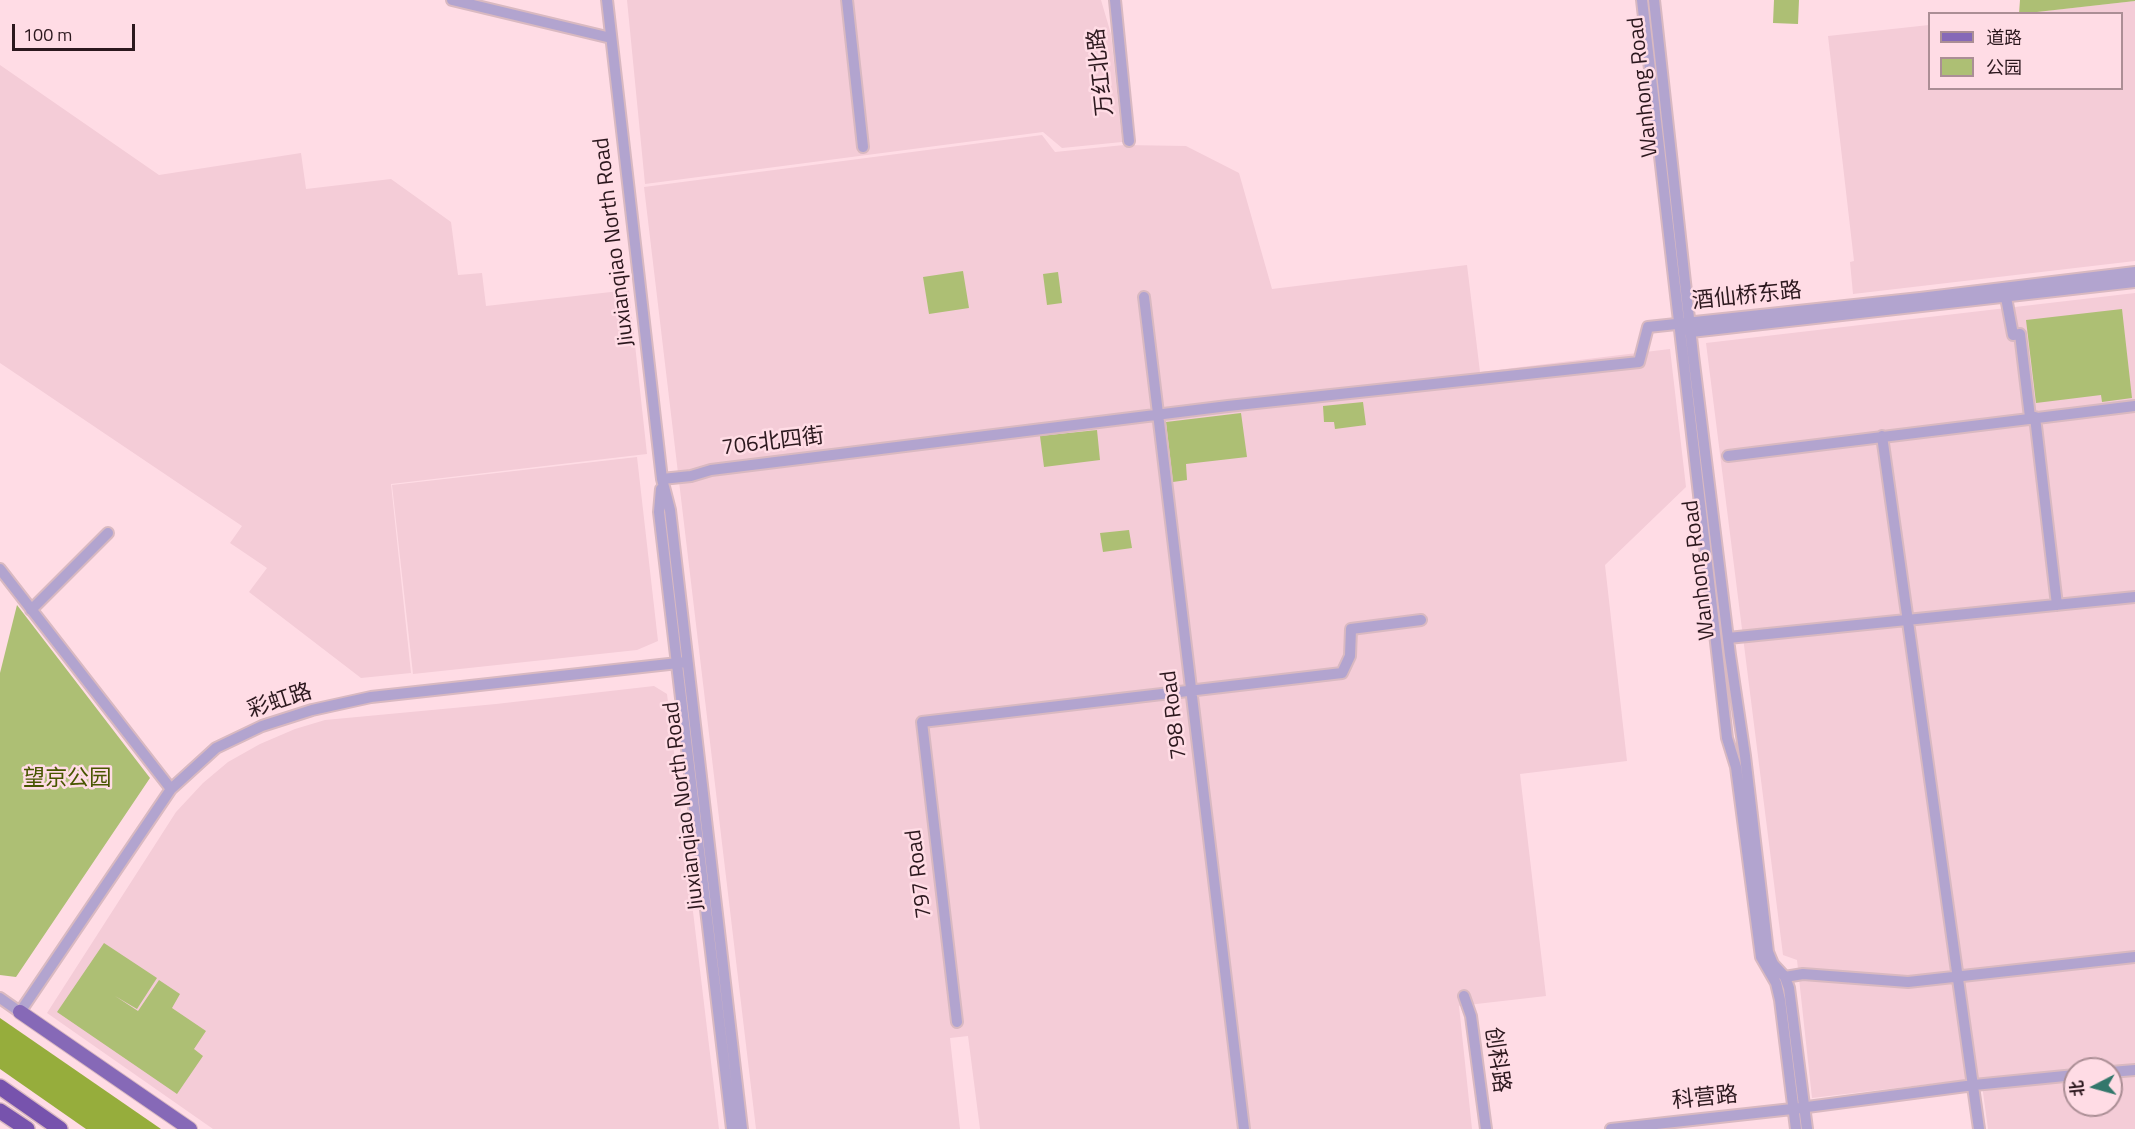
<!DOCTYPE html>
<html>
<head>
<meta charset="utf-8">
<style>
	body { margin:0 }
	#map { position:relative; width:2135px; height:1129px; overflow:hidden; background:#ffdce5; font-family:"Titillium Web","Noto Sans SC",sans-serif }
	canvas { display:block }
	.legend { position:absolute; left:1928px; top:12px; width:195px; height:78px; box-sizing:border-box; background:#ffdce5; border:2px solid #ab8e95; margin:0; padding:8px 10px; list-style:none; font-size:18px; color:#2c181e }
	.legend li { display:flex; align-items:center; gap:12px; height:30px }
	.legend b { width:30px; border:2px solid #ab8e95 }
	.north { position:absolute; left:2063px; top:1057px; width:60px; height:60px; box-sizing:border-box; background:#ffdce5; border:2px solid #ab8e95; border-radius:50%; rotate:264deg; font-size:16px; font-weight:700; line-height:24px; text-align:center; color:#2c181e }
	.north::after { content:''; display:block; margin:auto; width:21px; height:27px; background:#33776b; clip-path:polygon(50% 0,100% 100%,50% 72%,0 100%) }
	.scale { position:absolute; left:12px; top:24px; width:123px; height:27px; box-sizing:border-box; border:3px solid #2c181e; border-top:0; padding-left:8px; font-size:18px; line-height:21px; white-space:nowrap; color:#2c181e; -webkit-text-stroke:4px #ffdce5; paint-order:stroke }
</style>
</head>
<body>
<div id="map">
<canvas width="2135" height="1129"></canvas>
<ul class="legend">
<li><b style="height:8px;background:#8669b7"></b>道路</li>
<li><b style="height:16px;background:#adbf74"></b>公园</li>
</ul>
<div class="north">北</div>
<div class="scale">100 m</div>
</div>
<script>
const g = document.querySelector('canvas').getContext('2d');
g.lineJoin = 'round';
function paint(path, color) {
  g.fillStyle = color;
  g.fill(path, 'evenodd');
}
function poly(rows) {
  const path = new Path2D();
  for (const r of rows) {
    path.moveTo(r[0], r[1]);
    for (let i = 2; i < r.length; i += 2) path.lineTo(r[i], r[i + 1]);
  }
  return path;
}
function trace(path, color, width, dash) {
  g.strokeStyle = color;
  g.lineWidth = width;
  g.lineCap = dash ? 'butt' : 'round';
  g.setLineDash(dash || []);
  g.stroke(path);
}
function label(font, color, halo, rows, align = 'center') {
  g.font = font + ' "Titillium Web","Noto Sans SC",sans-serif';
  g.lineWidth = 5;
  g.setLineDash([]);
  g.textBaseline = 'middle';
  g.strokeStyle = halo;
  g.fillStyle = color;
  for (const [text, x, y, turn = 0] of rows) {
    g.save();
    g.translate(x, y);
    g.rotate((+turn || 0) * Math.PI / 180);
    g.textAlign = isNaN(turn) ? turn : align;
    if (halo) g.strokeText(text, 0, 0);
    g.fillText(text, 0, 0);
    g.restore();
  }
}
paint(poly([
	[627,0,1101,0,1111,34,1122,142,1062,148,1043,132,645,184],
	[2135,1,2135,261,1853,294,1850,262,1854,261,1828,36,1929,25,1930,88,2122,88,2122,14,2026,13],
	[0,65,159,175,301,153,306,189,391,179,451,222,458,275,482,273,486,306,629,290,647,454,391,484,411,673,361,678,249,592,267,568,230,543,242,526,0,363],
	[1042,135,1055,152,1124,145,1186,146,1239,173,1272,289,1467,265,1480,372,1670,349,1686,487,1605,565,1627,761,1520,774,1546,996,1459,1006,1472,1129,980,1129,968,1036,950,1038,960,1129,756,1129,644,187],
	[2135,293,2135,1129,1988,1129,1981,1078,1812,1098,1797,960,1783,955,1706,343],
	[2075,1069,2111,1069,2111,1105,2075,1105],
	[637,457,658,641,637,650,413,674,392,485],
	[654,686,667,694,719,1129,213,1129,47,1013,176,812,203,783,228,762,260,744,295,729,325,720,496,704]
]), '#f4ccd7');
paint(poly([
	[1774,0,1799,0,1798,24,1773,23],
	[2020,0,2135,0,2135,1,2019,14],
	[963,271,969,308,929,314,923,277],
	[1058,272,1062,303,1047,305,1043,274],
	[2122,309,2132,398,2102,402,2101,395,2036,403,2026,320],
	[1363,402,1366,425,1335,429,1334,422,1324,422,1323,406],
	[1241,413,1247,457,1186,464,1187,480,1173,482,1166,422],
	[1097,430,1100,460,1044,467,1040,436],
	[1129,530,1132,548,1103,552,1100,533],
	[17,605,150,778,16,977,0,975,0,673],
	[104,943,157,978,137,1009,115,996,138,1011,159,980,180,994,172,1008,206,1031,194,1049,203,1056,177,1094,57,1012]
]), '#adbf74');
paint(poly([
	[0,1018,161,1129,86,1129,0,1069]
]), '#96ad3c');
const minor = poly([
	[452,0,611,38],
	[607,0,662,479,670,510,742,1129],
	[847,0,863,147],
	[1115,0,1129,141],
	[1642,0,1727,738,1736,767,1761,957,1776,983,1780,1000,1796,1129],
	[1654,0,1693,355,1730,655,1745,756,1768,952,1773,964,1785,977,1789,988,1807,1129],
	[2005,292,2013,335,2020,334,2030,417],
	[1144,297,1244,1129],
	[1686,329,1691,332,2135,282],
	[2035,417,2057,605],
	[1882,436,1979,1129],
	[1728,456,2135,406],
	[662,479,691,476,711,470,1228,406,1639,362,1648,327,1920,298,2135,272],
	[661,489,659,512,732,1129],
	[0,569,171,789],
	[31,610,108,533],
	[1728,638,2135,597],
	[1785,977,1803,974,1908,982,2135,957],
	[1464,996,1471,1016,1486,1129],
	[0,998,20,1012,171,789,216,748,262,726,312,710,371,697,687,662],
	[957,1022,922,722,1342,673,1350,656,1351,629,1421,620],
	[2111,1072,2135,1070],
	[1611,1129,1792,1109,1974,1085,2075,1075]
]);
const major = poly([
	[20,1012,190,1129]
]);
const highway = poly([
	[0,1087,60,1129],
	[0,1111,27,1129]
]);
trace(minor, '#d9b9c1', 14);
trace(major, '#d9b9c1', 16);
trace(highway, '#d9b9c1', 18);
trace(minor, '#b2a4cf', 10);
trace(major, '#8669b7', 14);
trace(highway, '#7753ad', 15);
label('22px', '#2c181e', '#ffdce5', [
	["万红北路",1102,72,-96],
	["Wanhong Road",1644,87,-96],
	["Jiuxianqiao North Road",615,242,-97],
	["酒仙桥东路",1747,297,-6],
	["706北四街",773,443,-7],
	["Wanhong Road",1700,570,-97],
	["彩虹路",280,702,-18],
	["798 Road",1175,715,-97],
	["Jiuxianqiao North Road",685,806,-97],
	["797 Road",920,874,-97],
	["创科路",1496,1060,82],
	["科营路",1705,1099,-6]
]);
label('22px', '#485600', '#ffdce5', [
	["望京公园",67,780]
]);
</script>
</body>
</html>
